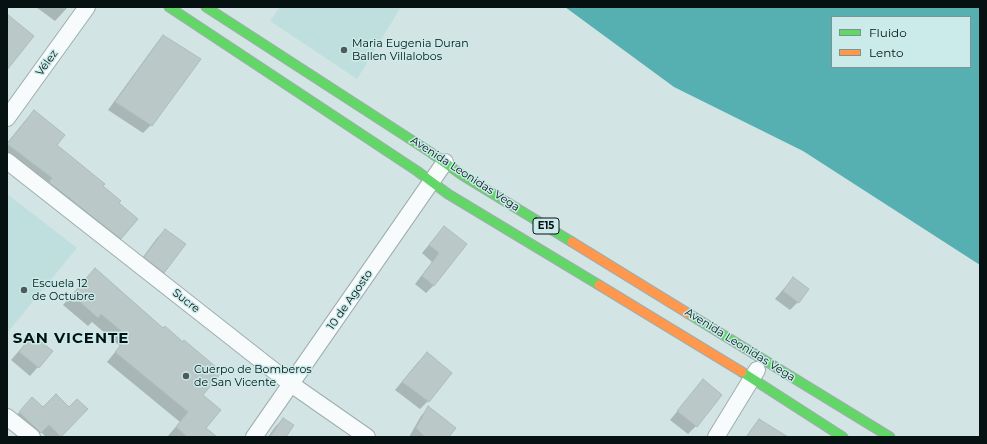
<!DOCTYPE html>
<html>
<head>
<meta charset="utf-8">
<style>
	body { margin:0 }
	#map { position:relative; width:987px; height:444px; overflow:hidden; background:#d2e4e4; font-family:Montserrat,sans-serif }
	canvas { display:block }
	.frame { position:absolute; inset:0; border:8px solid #061111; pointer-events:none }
	.legend { position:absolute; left:831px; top:16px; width:140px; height:52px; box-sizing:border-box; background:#cbebeb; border:1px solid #7c9494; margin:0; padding:5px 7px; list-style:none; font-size:12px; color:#061111 }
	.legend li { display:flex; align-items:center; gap:8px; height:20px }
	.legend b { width:20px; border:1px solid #7c9494 }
</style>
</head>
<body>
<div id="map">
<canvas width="987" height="444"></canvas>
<div class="frame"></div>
<ul class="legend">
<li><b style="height:5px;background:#63d668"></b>Fluido</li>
<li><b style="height:5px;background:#ff974d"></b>Lento</li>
</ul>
</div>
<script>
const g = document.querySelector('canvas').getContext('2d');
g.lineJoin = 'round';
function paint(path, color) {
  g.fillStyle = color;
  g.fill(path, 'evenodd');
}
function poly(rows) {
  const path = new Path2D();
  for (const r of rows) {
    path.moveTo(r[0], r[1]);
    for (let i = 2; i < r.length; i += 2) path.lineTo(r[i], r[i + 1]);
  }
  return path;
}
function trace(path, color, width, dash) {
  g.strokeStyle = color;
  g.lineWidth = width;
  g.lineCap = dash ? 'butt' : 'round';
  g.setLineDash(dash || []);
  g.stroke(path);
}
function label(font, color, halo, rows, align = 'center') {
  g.font = font + ' Montserrat,sans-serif';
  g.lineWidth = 3;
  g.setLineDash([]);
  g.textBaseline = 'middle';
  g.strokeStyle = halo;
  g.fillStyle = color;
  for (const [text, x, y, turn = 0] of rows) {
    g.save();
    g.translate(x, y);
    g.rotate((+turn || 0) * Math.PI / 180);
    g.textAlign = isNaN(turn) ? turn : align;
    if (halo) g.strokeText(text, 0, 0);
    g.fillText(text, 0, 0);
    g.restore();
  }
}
paint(poly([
	[280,7,401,7,357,79,270,21],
	[7,194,77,248,7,333]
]), '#bfdfde');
paint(poly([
	[565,7,980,7,980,265,803,151,674,87],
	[832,17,970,17,970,67,832,67]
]), '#56b0b1');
paint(poly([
	[36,7,68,7,55,21],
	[163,36,151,125,143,133,108,110,156,44],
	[34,112,56,145,102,186,118,204,120,238,111,247,7,159,7,143,25,121],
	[444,227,434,285,426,293,415,284,432,262,422,253],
	[165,230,164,272,156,280,137,265,157,238],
	[95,270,202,395,205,437,167,437,180,422,107,362,120,346,92,322,88,326,63,305],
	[793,278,798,302,790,310,775,299],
	[32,336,51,352,30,376,11,360],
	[419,361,428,401,420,409,395,390],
	[703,381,696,426,688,434,670,420],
	[32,399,43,409,87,409,60,437,46,437,41,432,35,437,12,420],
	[428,408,448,437,409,437,421,416],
	[283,419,286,437,268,437,275,427]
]), '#0003');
const building = poly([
	[7,14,34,36,7,70,7,14],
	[163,35,201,59,152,126,115,102,163,35],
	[34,110,65,135,57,145,105,184,103,186,121,201,119,203,138,219,121,239,49,182,52,178,7,144,34,110],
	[444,226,467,244,434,286,422,276,439,253,429,245,444,226],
	[165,229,186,244,164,273,144,257,165,229],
	[95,268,163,328,165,326,183,342,184,340,222,372,203,395,221,410,206,428,217,437,187,437,176,427,188,412,115,352,128,337,101,314,98,318,72,295,95,268],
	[793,277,809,289,799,303,783,291,793,277],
	[32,335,53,351,39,368,19,352,32,335],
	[427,352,452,373,429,402,402,382,427,352],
	[703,379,722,395,697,427,677,411,703,379],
	[56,394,69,407,77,399,88,409,61,437,49,425,41,433,19,412,32,397,43,407,56,394],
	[428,406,456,428,449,437,425,437,416,428,428,406],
	[283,418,294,425,286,437,270,437,283,418],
	[759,419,788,437,746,437,759,419]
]);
paint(building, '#bac8c8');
trace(building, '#adbbbb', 1);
const street = poly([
	[7,118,87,7],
	[7,161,291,384,367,437],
	[7,417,32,437],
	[254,437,445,162],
	[716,437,757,370]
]);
const fast = poly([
	[169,7,417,171,448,194,599,285],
	[206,7,430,152,462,175,572,242],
	[689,314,890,437],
	[742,372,843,437]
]);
const slow = poly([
	[572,242,689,314],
	[599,285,742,372]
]);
trace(street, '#9fadad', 18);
trace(fast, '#9fadad', 11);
trace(slow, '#9fadad', 11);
trace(street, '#f8fbfb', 16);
trace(fast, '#63d668', 9);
trace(slow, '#ff974d', 9);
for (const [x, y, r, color] of [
	[344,50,4,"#4d5b5b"],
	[24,290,4,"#4d5b5b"],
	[186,376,4,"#4d5b5b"]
]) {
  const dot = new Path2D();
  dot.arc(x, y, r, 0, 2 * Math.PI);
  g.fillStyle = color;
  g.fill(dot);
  trace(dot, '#cbebeb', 1.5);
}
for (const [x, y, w] of [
	[546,226,26]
]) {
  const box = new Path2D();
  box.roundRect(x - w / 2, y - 8, w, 16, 3);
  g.fillStyle = '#cbebeb';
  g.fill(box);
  trace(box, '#061111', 1);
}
label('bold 10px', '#061111', null, [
	["E15",546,226]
]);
label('11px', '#061111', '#cbebeb', [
	["Maria Eugenia Duran",352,44],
	["Ballen Villalobos",352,57],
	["Escuela 12",32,284],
	["de Octubre",32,297],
	["Cuerpo de Bomberos",194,370],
	["de San Vicente",194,383]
], 'left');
label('11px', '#061111', '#cbebeb', [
	["Vélez",47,63,-54],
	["Avenida Leonidas Vega",465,174,33],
	["10 de Agosto",350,300,-55],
	["Sucre",186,301,38],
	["Avenida Leonidas Vega",740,345,32]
]);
g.letterSpacing = '1px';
label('bold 15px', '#061111', '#cbebeb', [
	["SAN VICENTE",71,339]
]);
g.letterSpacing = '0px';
</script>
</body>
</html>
